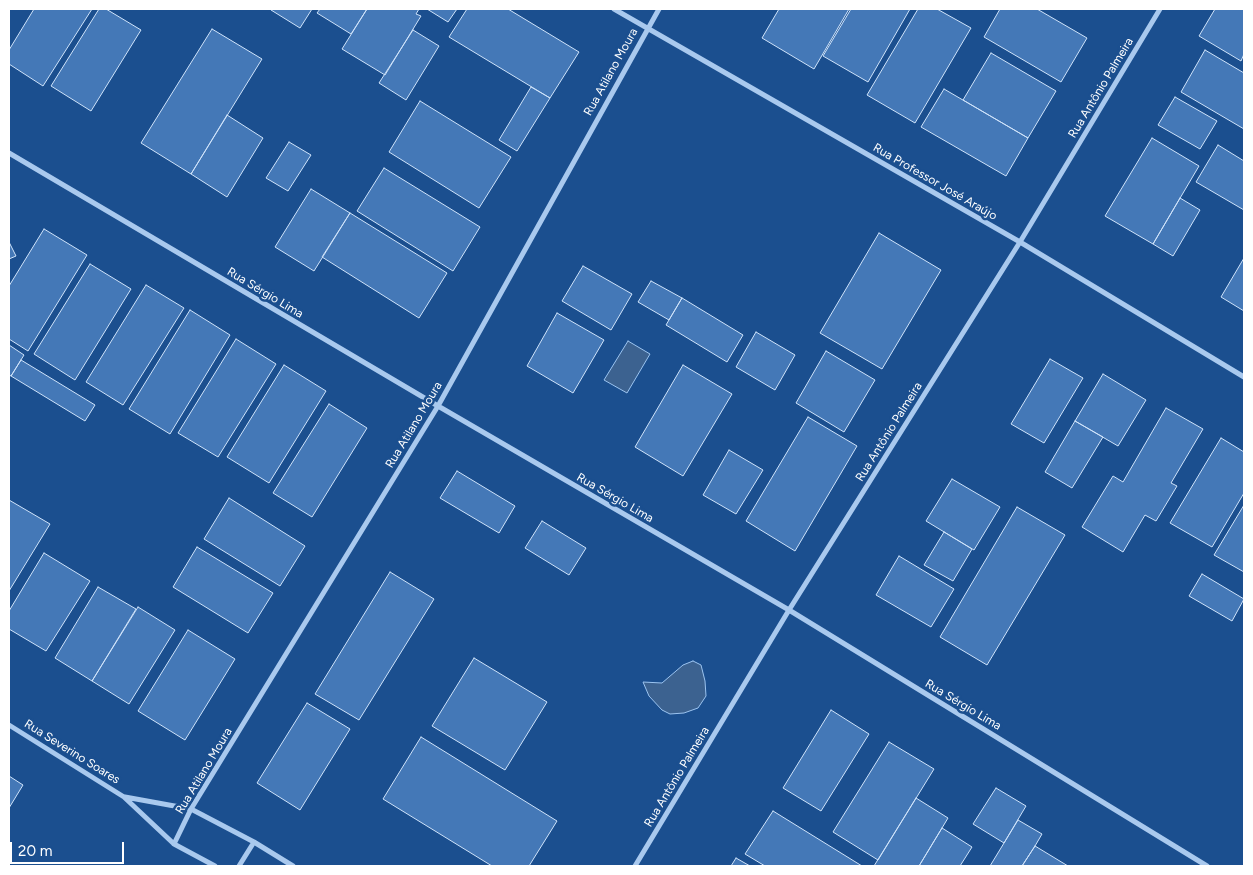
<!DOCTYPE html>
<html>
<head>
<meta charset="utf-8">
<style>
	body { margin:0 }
	#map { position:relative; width:1253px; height:875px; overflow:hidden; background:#1b4f8f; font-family:Figtree,sans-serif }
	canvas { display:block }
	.frame { position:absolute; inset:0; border:10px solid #fff; pointer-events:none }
	.scale { position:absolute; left:10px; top:842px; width:114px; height:22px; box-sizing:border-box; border:2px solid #fff; border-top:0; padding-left:6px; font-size:15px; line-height:18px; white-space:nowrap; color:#fff; -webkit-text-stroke:4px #1b4f8f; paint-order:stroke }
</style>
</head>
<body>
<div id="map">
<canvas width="1253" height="875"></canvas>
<div class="frame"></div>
<div class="scale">20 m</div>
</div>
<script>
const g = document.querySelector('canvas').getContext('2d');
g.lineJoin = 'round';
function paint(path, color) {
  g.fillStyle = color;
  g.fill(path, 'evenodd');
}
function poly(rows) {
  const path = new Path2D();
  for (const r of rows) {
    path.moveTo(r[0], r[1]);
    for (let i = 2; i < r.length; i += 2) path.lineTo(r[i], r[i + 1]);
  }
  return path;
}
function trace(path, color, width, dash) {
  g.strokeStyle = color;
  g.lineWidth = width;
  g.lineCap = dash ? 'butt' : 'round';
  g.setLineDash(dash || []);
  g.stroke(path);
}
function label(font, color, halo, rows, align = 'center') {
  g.font = font + ' Figtree,sans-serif';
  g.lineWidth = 5;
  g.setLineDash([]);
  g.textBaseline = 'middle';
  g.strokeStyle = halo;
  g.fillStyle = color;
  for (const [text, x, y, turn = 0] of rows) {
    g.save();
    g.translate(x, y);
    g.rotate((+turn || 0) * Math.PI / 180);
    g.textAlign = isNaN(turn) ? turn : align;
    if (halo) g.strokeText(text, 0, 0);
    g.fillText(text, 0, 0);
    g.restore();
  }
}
const water = poly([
	[628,341,650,354,627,393,604,380,628,341],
	[693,661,701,665,705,681,706,696,698,708,684,713,670,714,662,710,649,696,643,682,662,683,683,665,693,661]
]);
paint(water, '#3c6290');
trace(water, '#9cc4f0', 1);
const building = poly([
	[34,9,92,9,43,86,9,64,9,50,34,9],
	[99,9,106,9,141,30,91,111,51,86,99,9],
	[272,9,312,9,300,28,271,10,272,9],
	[320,9,367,9,351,34,317,13,320,9],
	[367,9,419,9,416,14,421,16,385,75,342,49,367,9],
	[427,9,457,9,448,22,427,9],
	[467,9,508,9,579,52,550,98,449,37,467,9],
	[779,9,849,9,814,69,762,38,779,9],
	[851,9,910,9,868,82,823,56,851,9],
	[918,9,937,9,971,28,915,123,867,95,918,9],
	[1000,9,1037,9,1087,38,1061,82,984,37,1000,9],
	[1215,9,1244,9,1244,54,1241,61,1199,36,1215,9],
	[212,29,262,59,191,174,141,143,212,29],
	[413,30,439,46,406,100,379,83,413,30],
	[1205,50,1244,73,1244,129,1181,92,1205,50],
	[991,53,1056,91,1028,138,963,100,991,53],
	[531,87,550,98,517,151,499,140,531,87],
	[944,89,1028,138,1006,176,921,127,944,89],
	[1175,97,1217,121,1200,149,1158,125,1175,97],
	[420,101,511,157,479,208,389,152,420,101],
	[227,115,263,138,227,197,191,174,227,115],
	[1152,138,1199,166,1153,244,1105,216,1152,138],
	[289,142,311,155,288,191,266,178,289,142],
	[1218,145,1244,161,1244,210,1196,182,1218,145],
	[384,168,480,227,453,271,357,211,384,168],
	[311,189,350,213,314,271,275,247,311,189],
	[1180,198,1200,210,1173,256,1153,244,1180,198],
	[350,213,447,273,419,318,322,257,350,213],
	[44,229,87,255,28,351,9,339,9,286,44,229],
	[879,233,941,270,882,369,820,333,879,233],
	[9,242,16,256,9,259,9,242],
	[1244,258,1244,311,1221,297,1244,258],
	[90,264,131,289,75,380,34,354,90,264],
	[583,266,632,294,611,330,562,301,583,266],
	[651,281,682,298,669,320,638,302,651,281],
	[146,285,184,308,123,405,86,382,146,285],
	[682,298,743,335,727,362,666,325,682,298],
	[190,310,230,335,170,434,129,409,190,310],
	[557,313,604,340,573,393,527,366,557,313],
	[756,332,795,355,775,390,736,367,756,332],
	[236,339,276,364,218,457,178,433,236,339],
	[9,345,24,355,11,376,9,375,9,345],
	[826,351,875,380,844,432,796,403,826,351],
	[1050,359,1083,378,1044,443,1011,424,1050,359],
	[21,360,95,405,85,421,11,376,21,360],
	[284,365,326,391,269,483,227,457,284,365],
	[683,365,732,394,683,476,635,447,683,365],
	[1103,374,1146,400,1118,446,1075,421,1103,374],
	[329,404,367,428,312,517,273,493,329,404],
	[1166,408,1203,429,1171,483,1177,486,1156,521,1145,515,1123,552,1082,527,1113,476,1123,482,1166,408],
	[808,417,857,446,795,551,746,521,808,417],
	[1075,421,1103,437,1072,488,1045,472,1075,421],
	[1221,438,1244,452,1244,493,1212,547,1170,523,1221,438],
	[729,450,763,470,736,514,703,495,729,450],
	[457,471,515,506,499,533,440,498,457,471],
	[952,479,1000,507,974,550,926,521,952,479],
	[229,498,305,546,280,586,204,539,229,498],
	[9,500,50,524,9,591,9,500],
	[1244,505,1244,572,1214,555,1244,505],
	[1017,507,1065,535,987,665,940,637,1017,507],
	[542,521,586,548,569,575,525,548,542,521],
	[944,532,972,549,953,581,924,565,944,532],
	[197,547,273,593,248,633,173,587,197,547],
	[44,553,90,581,46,651,9,629,9,611,44,553],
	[899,556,954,589,931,627,876,595,899,556],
	[390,572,434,599,359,720,315,694,390,572],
	[1202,574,1244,599,1232,621,1189,596,1202,574],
	[98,587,136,609,92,681,55,658,98,587],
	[138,607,175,630,129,704,92,681,138,607],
	[188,630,235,659,185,740,138,711,188,630],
	[474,658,547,702,505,770,432,726,474,658],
	[307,703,350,729,300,810,257,783,307,703],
	[831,710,869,734,821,811,783,788,831,710],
	[421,737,557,821,529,866,492,866,383,799,421,737],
	[889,742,934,769,878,860,833,832,889,742],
	[9,776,23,785,9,808,9,776],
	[996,788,1026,806,1004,843,973,824,996,788],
	[916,798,948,818,942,828,919,866,874,866,916,798],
	[773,811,862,866,765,866,745,854,773,811],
	[1018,820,1042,834,1035,846,1022,866,990,866,1018,820],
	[942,828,972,847,960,866,919,866,942,828],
	[1035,846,1068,866,1022,866,1035,846],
	[736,858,750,866,731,866,736,858]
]);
paint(building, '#4478b7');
trace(building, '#cfe3fa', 1);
trace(poly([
	[614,9,1020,242,1244,377],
	[9,153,438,406,789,610,1207,866],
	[9,725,124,797,174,844,215,866],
	[125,797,191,809,254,842,293,866],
	[174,844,191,809,438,406,659,9],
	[239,866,254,842],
	[635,866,789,610,1020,242,1160,9]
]), '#a9c9ee', 5);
label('12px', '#fff', '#1b4f8f', [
	["Rua Atilano Moura",611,72,-61],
	["Rua Antônio Palmeira",1101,88,-59],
	["Rua Professor José Araújo",935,182,30],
	["Rua Sérgio Lima",265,293,31],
	["Rua Atilano Moura",414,425,-59],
	["Rua Antônio Palmeira",889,432,-58],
	["Rua Sérgio Lima",615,498,30],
	["Rua Sérgio Lima",963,705,31],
	["Rua Severino Soares",72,752,32],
	["Rua Atilano Moura",204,771,-59],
	["Rua Antônio Palmeira",677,777,-59]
]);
</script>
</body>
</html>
